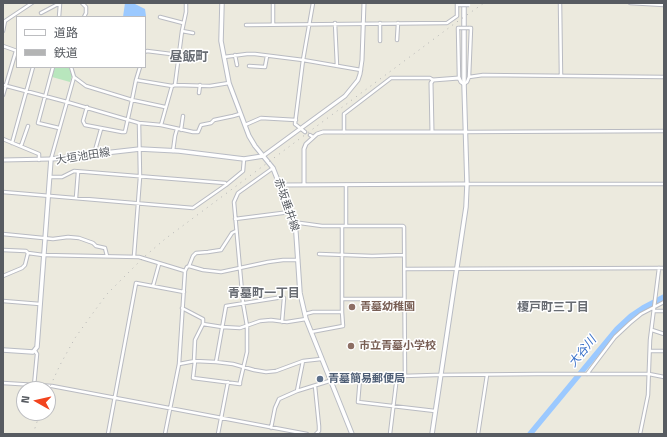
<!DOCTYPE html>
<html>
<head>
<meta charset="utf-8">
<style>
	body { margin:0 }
	#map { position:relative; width:667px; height:437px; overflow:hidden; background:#eceade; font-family:"Titillium Web","Noto Sans JP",sans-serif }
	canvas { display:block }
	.frame { position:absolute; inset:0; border:4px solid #575b61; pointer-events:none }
	.legend { position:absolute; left:16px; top:16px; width:130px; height:52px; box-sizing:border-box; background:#fff; border:1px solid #bcbdc0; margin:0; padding:5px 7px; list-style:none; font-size:12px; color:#575b61 }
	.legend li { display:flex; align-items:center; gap:8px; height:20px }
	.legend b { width:20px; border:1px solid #bcbdc0 }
	.north { position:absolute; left:16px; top:381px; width:40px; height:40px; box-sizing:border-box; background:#fff; border:1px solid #bcbdc0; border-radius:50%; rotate:278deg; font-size:11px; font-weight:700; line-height:16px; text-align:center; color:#575b61 }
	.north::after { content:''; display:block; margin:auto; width:14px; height:18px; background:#f2441e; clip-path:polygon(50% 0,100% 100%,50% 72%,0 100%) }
</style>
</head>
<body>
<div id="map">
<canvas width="667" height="437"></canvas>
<div class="frame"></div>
<ul class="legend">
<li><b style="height:5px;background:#fff"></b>道路</li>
<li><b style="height:5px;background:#b3b4b4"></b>鉄道</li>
</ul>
<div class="north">N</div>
</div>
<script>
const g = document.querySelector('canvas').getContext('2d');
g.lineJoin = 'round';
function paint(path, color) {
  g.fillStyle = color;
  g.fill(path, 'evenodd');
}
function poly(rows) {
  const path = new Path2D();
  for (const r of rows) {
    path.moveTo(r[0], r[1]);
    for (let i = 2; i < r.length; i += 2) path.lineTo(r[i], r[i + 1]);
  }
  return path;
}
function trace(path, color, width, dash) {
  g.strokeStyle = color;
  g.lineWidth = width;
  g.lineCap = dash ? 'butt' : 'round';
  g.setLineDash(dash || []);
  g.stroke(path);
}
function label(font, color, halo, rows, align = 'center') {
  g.font = font + ' "Titillium Web","Noto Sans JP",sans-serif';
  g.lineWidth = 3;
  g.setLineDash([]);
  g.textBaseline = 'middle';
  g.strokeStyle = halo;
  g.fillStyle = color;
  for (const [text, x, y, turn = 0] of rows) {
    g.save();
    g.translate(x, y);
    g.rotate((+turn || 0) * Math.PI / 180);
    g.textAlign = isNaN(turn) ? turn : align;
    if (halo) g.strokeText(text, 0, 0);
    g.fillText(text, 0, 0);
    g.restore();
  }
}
paint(poly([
	[55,67,69,67,72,76,70,82,52,77]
]), '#b8e6bd');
paint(poly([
	[125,3,133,3,145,9,146,16,145,24,145,17,123,17]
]), '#9bc9ff');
trace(poly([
	[530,434,617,329,631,316,643,308,664,297]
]), '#9bc9ff', 5.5);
const minor = poly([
	[82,3,86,7,86,13,84,17],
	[273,3,273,24],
	[560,3,561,76],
	[630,3,664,5],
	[41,13,60,3],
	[59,17,60,4],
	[160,17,183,23],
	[335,23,337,66],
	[246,25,447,23,457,16,457,3],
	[3,31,5,21,32,3],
	[182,31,193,33],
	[397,40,398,23],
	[380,41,380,23],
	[3,46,17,51],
	[145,52,147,51,179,55],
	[235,55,237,65],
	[224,57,247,54,255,54,303,60,361,70],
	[249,66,265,67,267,56],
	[53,67,38,123,59,128],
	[140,67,136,80,132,100,165,107],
	[74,77,86,86,132,100,125,132,122,132,85,125,83,121,87,107],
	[469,77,483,75,664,77],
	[459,78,458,28,459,28],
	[136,80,172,86],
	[464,84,467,82,469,77,471,28,469,28],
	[3,85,67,102,139,123,161,125,193,132,198,132,201,125,211,123,214,120,233,116,240,114],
	[175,85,210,86,229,83],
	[199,93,200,85],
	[3,95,16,51],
	[161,125,172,86,175,85,182,31,186,12,186,3],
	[245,125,261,118,296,120],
	[181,130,183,116],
	[305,132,295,124,303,60,313,3],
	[344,132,344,114,391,78,430,78,433,80],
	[466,132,664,131],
	[310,135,313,137],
	[3,139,39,154,39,160],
	[12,143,33,67],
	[21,146,28,126],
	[173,151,175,136,177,129],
	[94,154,101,129],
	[51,159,74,77,71,67],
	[50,177,62,177,74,171,225,183,226,185],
	[467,184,664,184],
	[346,185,346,226],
	[3,192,193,208,226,185,243,171,244,159],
	[76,198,78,172],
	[235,219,290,212],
	[295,224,300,223,322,226,403,226,404,227,405,376],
	[3,234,53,239,68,237,79,238,93,243,96,246,105,248,107,256],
	[3,250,26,251,28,253,43,255,139,257,185,271],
	[319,254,372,256,404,255],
	[134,256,140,177,139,123],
	[189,266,203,270,221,272,268,262,283,260,298,260],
	[405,269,664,268],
	[3,276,22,268,25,265,28,253],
	[153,286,159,264],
	[343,299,404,299],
	[3,301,40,304],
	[182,308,203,319,203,324,195,340,194,361],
	[654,311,664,311],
	[305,314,313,312,342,312,342,226],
	[203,324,222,327,240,328,260,321,271,320,287,322,306,319],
	[652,330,664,334],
	[311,332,343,326,342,312],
	[650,351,664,351],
	[195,361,193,378,240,384,240,382,247,352,247,326,243,303,234,202,238,193,273,168],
	[216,362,226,306,283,297,284,298,282,322],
	[179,364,195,361,216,362,233,364,254,370,266,372,276,371,303,361,321,359],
	[587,374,615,337,630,323,641,314,664,302],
	[360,378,358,402,435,411],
	[3,383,52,386,307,434],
	[34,386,37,354,35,351],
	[315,386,319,426,319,431,316,434],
	[297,391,303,361],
	[271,428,275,408,279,399,297,391,339,378,435,375,537,374,649,374,664,377],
	[108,434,136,283,184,292],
	[165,434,179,364,185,271,187,267,189,266,193,256,196,253,208,252,221,250,232,233,236,231],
	[218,434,228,382],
	[390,434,397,376],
	[478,434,487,375],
	[640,434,648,395,650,340,659,268]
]);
const tertiary = poly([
	[432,132,431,83,433,80,459,78,461,82,464,84],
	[263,156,345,96,358,80,360,74,362,60,364,3],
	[3,160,51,159],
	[280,185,467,184],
	[304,185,304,149,306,144,317,134,323,132,466,132]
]);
const secondary = poly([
	[222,3,221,41,229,83,249,136,255,146,273,168,295,224,296,233,300,293,306,319,352,434],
	[3,350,33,352,37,347,51,159,140,149,179,151,244,159,263,156],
	[432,434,466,207,467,184,464,84,464,3]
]);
trace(minor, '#b9bbc2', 4.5);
trace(tertiary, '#b9bbc2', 5);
trace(secondary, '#b9bcc4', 5.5);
trace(minor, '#fff', 2.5);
trace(tertiary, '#fff', 3);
trace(secondary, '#fff', 3.5);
trace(poly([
	[48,391,60,365,75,338,93,313,107,294,144,257,165,239,454,24,484,3],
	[33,434,40,413]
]), '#b3b4b4', 1, [1, 5]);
const minorBridge = poly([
	[458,5,469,5],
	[459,28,469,28]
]);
trace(minorBridge, '#b9bbc2', 4.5, []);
trace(minorBridge, '#fff', 2.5);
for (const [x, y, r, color] of [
	[352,307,4,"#8d6e63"],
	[351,346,4,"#8d6e63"],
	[320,379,4,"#5c6f8a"]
]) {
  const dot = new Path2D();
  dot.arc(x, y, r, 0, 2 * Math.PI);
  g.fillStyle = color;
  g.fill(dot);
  trace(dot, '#fff', 1.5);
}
label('11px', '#575b61', '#fff', [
	["大垣池田線",83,157,-9],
	["赤坂垂井線",286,205,71]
]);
label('bold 11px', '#785e54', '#fff', [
	["青墓幼稚園",360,307],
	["市立青墓小学校",359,346]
], 'left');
label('bold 11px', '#4e5e75', '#fff', [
	["青墓簡易郵便局",328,379]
], 'left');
label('bold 12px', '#686c73', '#fff', [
	["青墓町一丁目",264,294],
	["榎戸町三丁目",553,308]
]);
label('italic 12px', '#3870c8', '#fff', [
	["大谷川",583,352,-51]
]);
label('bold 13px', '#686c73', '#fff', [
	["昼飯町",189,58]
]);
</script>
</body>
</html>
